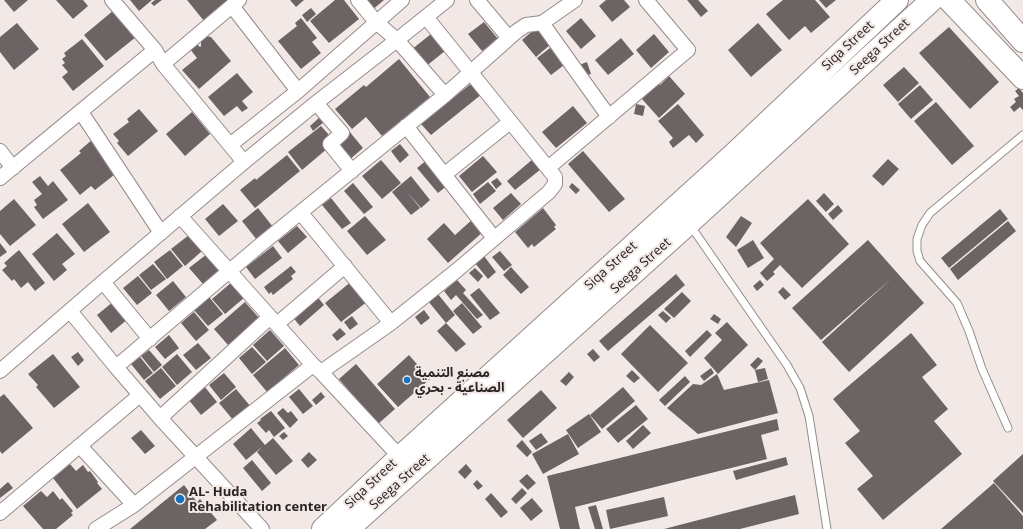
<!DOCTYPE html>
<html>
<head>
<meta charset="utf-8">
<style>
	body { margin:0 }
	canvas { display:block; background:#f2e8e5 }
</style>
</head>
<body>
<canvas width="1023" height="529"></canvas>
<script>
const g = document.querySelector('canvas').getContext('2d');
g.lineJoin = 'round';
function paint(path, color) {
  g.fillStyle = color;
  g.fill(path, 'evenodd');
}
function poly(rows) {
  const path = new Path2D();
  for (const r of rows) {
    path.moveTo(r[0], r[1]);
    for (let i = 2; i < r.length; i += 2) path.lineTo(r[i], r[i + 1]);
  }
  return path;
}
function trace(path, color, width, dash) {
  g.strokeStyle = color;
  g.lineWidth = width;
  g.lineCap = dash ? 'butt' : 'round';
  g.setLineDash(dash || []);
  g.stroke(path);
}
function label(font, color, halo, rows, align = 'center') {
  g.font = font + ' "Open Sans","Noto Sans Arabic",sans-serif';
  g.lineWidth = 4;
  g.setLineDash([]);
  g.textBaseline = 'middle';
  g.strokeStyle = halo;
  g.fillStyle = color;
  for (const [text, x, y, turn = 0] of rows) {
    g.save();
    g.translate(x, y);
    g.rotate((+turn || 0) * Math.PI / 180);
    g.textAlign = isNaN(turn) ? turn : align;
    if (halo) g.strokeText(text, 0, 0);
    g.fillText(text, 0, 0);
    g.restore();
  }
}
paint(poly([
	[4,0,28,0,14,12],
	[56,0,83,0,88,6,73,19],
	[130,0,152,0,139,11],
	[155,0,162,0,154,6,151,3],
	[187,0,230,0,204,21],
	[290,0,304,0,296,7],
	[335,0,344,0,359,19,329,43,310,21],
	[364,0,384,0,371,11],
	[606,0,624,0,630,7,612,22,599,6],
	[687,0,698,0,708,11,701,17],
	[783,0,815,0,830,17,811,33,805,26,789,40,766,14],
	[819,0,836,0,826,8],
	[311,8,316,14,307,22,302,15],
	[114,10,136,37,106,61,84,35],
	[301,18,317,38,312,42,321,53,301,69,278,41,297,26,295,23],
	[581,18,596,36,581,49,566,31],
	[484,22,498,39,482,51,468,34],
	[17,23,39,49,14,70,0,52,0,37],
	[758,23,782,50,751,77,728,50],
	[537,27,551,44,536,57,522,40],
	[949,27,999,82,970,109,919,53],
	[431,34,445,51,425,67,411,50],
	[654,34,669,52,651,68,636,50],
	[206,36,211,37,231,61,199,89,182,70,197,58,190,49,197,44,200,47,201,46,201,40],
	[621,38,634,54,608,75,595,60],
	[82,39,104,66,73,91,62,77,68,72,62,65,65,63,62,59,66,56,64,53],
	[554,45,568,62,551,75,537,58],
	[399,59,430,97,382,136,366,117,352,129,335,109,364,85,366,87],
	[587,62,591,74,582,76,579,65],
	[904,67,919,83,898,102,883,85],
	[237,73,253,92,242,101,248,108,242,112,237,106,224,116,208,97],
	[669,76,685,94,659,118,642,99,658,82,660,85],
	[473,82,482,94,431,135,421,124],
	[920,85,933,100,911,119,898,104],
	[1019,88,1023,93,1023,110,1020,107,1014,112,1010,107,1016,102,1014,99,1019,96,1015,91],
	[936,102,974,146,952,165,914,121],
	[636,104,645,106,643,116,634,114],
	[678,104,704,135,696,143,689,135,673,148,669,142,673,138,658,121],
	[573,106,587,123,556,148,542,132],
	[139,109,158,131,128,156,117,143,119,141,113,134,129,122,127,119],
	[192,112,210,134,185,156,166,134],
	[320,117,324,122,313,131,310,126],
	[321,126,330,136,323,141,328,148,302,170,288,152],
	[349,131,363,148,348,161,334,144],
	[93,139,119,171,95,190,91,186,80,195,60,170,81,153,79,151],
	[400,144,409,155,400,163,391,151],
	[583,151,625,199,609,212,568,164],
	[287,155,300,171,255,208,240,190,255,178,256,180],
	[483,156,497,172,472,192,459,176],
	[428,159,449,184,438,193,417,168],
	[533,159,541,169,515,190,507,181],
	[888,159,899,169,883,186,872,176],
	[381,160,401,183,382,199,362,176],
	[40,176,48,186,53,181,68,200,43,219,34,207,37,205,34,200,42,194,32,182],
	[411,176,430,200,421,208,407,192,420,208,411,215,392,192],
	[497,178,502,184,496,189,491,182],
	[488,182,496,191,480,204,473,194],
	[353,183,373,207,364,214,344,191],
	[572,183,580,190,576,194,569,187],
	[511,193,521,204,503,220,493,208],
	[824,193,834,204,826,212,816,201],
	[331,198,351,223,342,229,322,205],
	[14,199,36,225,10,246,0,234,0,211],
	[808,199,849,244,802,288,780,265,773,272,775,274,767,281,760,273,774,259,760,243],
	[88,203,110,232,84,252,62,224],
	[223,204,238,221,219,236,205,219],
	[838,205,843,211,833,220,828,214],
	[258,208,273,227,257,240,242,221],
	[543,208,556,225,554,227,556,229,534,247,532,244,528,248,515,232],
	[1000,209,1008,219,949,268,941,258],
	[365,216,386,240,367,255,347,231],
	[741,216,752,223,736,247,726,237],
	[473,219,484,231,448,263,427,239,444,223,455,235],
	[1008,221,1016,231,958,280,950,269],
	[297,226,307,237,288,253,278,241],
	[57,233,75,254,62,264,67,270,54,281,32,254],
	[189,235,202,251,185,266,171,249],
	[753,240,764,258,748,268,737,250],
	[868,240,924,303,849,372,822,342,892,278,821,340,792,308],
	[0,243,7,252,0,257],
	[273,246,282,258,255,279,246,267],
	[19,250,45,283,35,291,28,282,21,288,14,279,12,281,2,270,7,266,4,263],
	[170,250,183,266,167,279,154,262],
	[500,251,512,265,504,271,492,257],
	[207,254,220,271,203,284,189,268],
	[484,256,496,272,488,279,475,263],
	[153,264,166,279,151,290,139,275],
	[291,266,296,272,291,276,293,279,273,295,271,292,269,294,264,287],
	[511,267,529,287,521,294,503,275],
	[475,268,483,276,478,282,469,273],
	[676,274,685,285,608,351,599,341],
	[138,276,152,293,137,305,123,288],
	[457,280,466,290,463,293,483,315,477,319,456,295,451,300,444,291],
	[760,280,764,285,757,291,753,286],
	[173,281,186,297,169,311,156,295],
	[352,281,368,301,341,322,325,303],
	[232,282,245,297,225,314,212,299],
	[783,287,791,295,785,300,778,292],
	[479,288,500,313,490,320,470,295],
	[682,292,691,301,674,318,664,309],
	[437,293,455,315,446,323,428,301],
	[315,294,324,305,300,326,291,315],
	[209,297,223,314,208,326,194,310],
	[114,301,128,319,111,333,97,315],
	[245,302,259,318,228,345,214,329],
	[462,303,482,327,473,334,453,311],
	[424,310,430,318,421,325,415,317],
	[663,311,671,318,666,323,658,315],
	[194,312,209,330,196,341,181,323],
	[714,314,721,319,718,324,710,319],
	[352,316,358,324,350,330,344,322],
	[727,322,748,345,718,374,704,358,722,340,715,333],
	[446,323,466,344,456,352,437,331],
	[650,325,688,363,658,392,621,354],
	[340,328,346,334,337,341,332,335],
	[270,330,284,346,267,361,253,345],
	[707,330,712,335,690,357,685,351],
	[911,333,937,365,922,377,948,409,934,421,962,454,883,520,857,489,873,476,845,443,860,431,833,399],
	[169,335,179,348,165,359,155,347],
	[198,343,211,358,196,370,183,355],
	[252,347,266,362,252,374,239,358],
	[285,348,299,365,267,392,253,375],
	[593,349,600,357,594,362,587,354],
	[149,350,162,365,154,372,141,356],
	[78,352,84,360,78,366,71,357],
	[53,354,80,387,54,408,36,387,38,385,28,374],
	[177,354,192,372,177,385,162,367],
	[409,355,430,379,398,407,377,384],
	[140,357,153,373,144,380,131,364],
	[758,357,763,361,755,370,750,365],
	[356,364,395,409,378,424,339,379],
	[161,368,176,386,160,399,145,381],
	[711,368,714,373,704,381,700,376],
	[765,368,768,379,758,382,755,370],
	[632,370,640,378,634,383,626,376],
	[569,372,574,377,566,386,560,381],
	[224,373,236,387,221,400,209,385],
	[717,374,724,390,769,380,778,413,698,434,667,408,693,384,701,385],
	[685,376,690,382,665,406,659,400],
	[204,386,217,402,201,415,188,399],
	[623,387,635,401,602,429,590,415],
	[236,389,251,407,234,421,219,403],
	[299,389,313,406,303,414,289,397],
	[541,390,557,408,523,438,507,420],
	[321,392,325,397,316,405,312,400],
	[4,394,33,428,2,454,0,451,0,397],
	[636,405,648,419,618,443,606,429],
	[283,408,288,413,291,411,298,420,290,428,277,413],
	[271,411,285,428,274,437,269,430,266,433,257,423,261,420,260,419],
	[589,414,601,432,578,448,566,430],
	[777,419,779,430,761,435,767,459,575,507,580,529,560,529,547,476],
	[643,425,651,433,633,449,626,441],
	[251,428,265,445,273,438,293,461,276,475,257,452,262,447,246,460,233,444],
	[141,430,155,446,145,454,131,438],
	[284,432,288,436,283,440,279,436],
	[541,433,548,442,536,450,529,441],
	[568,434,579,454,543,474,532,454],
	[522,440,532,452,527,457,516,446],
	[309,452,317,460,308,468,301,460],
	[1023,454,1023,513,993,481],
	[786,457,788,465,736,480,733,471],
	[252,460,271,483,262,491,243,468],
	[70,464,76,471,83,465,88,472,90,471,98,482,97,483,102,489,77,509,53,478],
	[466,464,472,471,465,479,458,472],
	[527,474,536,483,528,490,519,481],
	[477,480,483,486,478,490,473,484],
	[8,482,13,488,0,498,0,489],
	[994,483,1023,516,1023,529,941,529],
	[184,485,197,502,200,499,217,520,205,529,130,529],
	[522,488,527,493,516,504,511,499],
	[41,491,47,497,53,491,60,500,62,498,73,511,71,513,73,515,56,529,43,529,23,506],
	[491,493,508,512,501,518,485,499],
	[795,495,799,514,740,529,664,529],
	[664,497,668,516,610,529,606,510],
	[532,498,543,511,531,521,520,508],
	[596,505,603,529,595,529,588,507]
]), '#6c6365');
const lane = poly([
	[690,225,787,365,800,388,809,416,827,529],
	[1008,428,982,369,969,331,957,303,920,261,917,251,917,239,922,225,930,213,1023,135]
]);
const street = poly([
	[112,0,155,50,163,64,244,162],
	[237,0,232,6,298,91],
	[358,0,376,22,397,40,445,95],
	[477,0,509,38],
	[542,23,609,117],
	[163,64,239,0],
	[316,103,342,133,330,144,352,171],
	[81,112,161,233],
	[406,126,494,238],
	[230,145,298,91,402,0],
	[0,151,13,168],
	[548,168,688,50,646,0],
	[445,174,510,122],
	[0,178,155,50],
	[301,213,391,323],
	[180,216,313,365,321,372,400,457],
	[103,282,150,339],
	[70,311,116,367,160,418,262,529],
	[277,324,345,266],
	[116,367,259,246,445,95,517,31,526,25,542,23,575,0],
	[0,371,103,282,244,162,316,103,397,40,447,0],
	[321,372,391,323,456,271,549,192,555,184,555,177,426,17],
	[160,418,270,317],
	[80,446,134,505],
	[0,513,140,395],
	[96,529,134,505,313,365]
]);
const primary = poly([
	[949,0,1023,78],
	[987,0,1023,41],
	[323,529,400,457,733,155,897,0],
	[348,529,689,223,932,0]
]);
trace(lane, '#968c8a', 9);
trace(street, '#968c8a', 16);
trace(primary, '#968c8a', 24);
trace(lane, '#fff', 7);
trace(street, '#fff', 14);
trace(primary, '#fff', 22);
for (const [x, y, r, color] of [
	[407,380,4,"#1572bf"],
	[180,499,5,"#1572bf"]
]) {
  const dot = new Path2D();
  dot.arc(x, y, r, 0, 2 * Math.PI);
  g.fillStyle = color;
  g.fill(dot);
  trace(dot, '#f2e8e5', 1.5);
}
label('13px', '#282524', '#f2e8e5', [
	["Siqa Street",848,46,-43],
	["Seega Street",880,47,-43],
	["Siqa Street",611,266,-42],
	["Seega Street",641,266,-42],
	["Seega Street",400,482,-42],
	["Siqa Street",371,484,-43]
]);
label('bold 13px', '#282524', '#f2e8e5', [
	["مصنع التنمية",415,373],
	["الصناعية - بحري",415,388],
	["AL- Huda",189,492],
	["Rehabilitation center",189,507]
], 'left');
</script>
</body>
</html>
